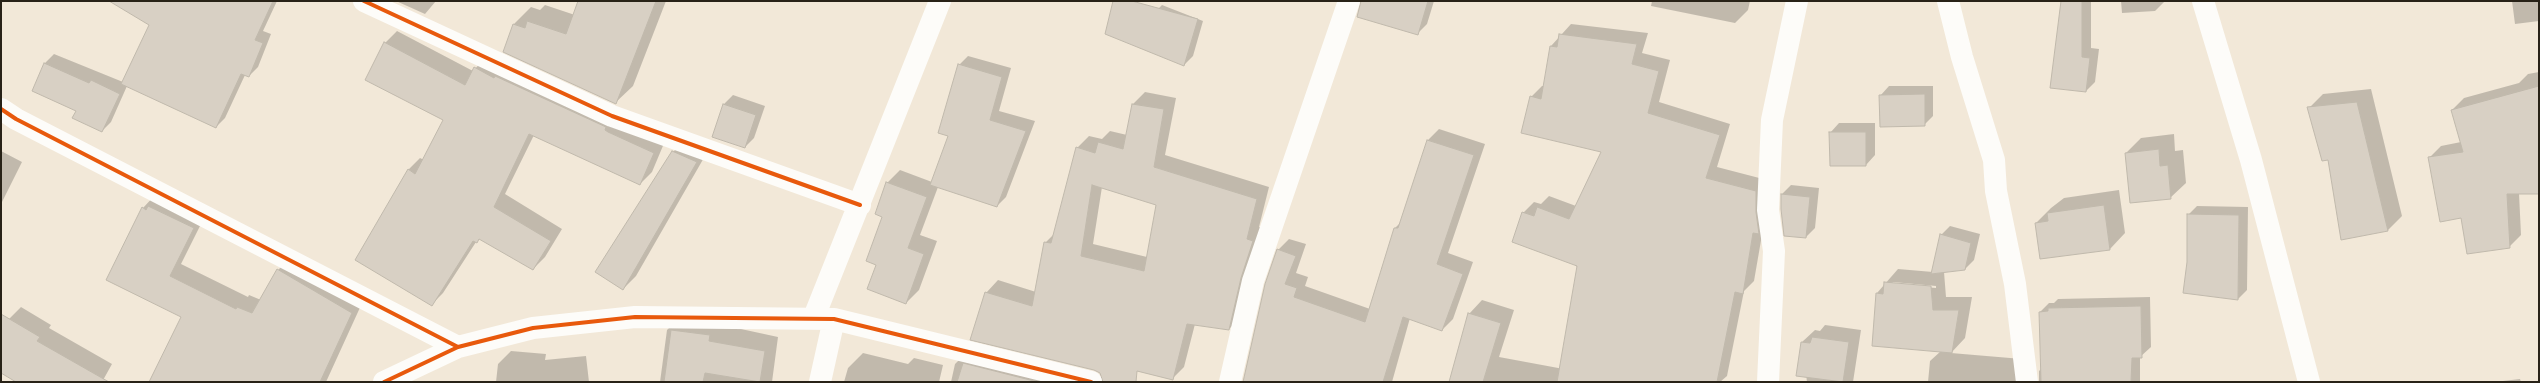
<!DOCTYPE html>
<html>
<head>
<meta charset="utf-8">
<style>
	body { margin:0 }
	#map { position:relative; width:2540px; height:383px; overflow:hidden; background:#f2e8d8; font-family:"Titillium Web",sans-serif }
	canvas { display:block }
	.frame { position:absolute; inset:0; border:2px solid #282217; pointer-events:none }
</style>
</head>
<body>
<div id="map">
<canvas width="2540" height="383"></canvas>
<div class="frame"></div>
</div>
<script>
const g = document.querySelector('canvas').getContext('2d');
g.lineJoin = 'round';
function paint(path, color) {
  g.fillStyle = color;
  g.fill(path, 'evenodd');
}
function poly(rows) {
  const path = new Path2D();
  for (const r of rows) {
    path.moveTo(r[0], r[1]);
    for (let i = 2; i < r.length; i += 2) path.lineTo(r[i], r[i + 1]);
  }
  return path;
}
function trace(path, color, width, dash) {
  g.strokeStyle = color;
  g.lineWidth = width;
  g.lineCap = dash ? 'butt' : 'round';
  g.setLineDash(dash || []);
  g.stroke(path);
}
paint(poly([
	[130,1,277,1,263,31,271,34,258,67,249,76,245,75,225,118,216,127,127,86,111,122,102,131,77,110,34,91,45,63,54,54,123,82,150,24],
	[396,1,436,1,425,14],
	[580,1,666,1,633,86,615,103,505,51,514,24,531,7,540,10,545,5,575,15],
	[1384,1,1434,1,1427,24,1418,33],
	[1652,1,1750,1,1748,10,1735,23,1651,6],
	[2062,1,2091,1,2091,48,2099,49,2095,82,2086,91],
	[2121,1,2165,1,2155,11,2122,13],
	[2512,1,2539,1,2539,21,2515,24],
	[1162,5,1203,21,1193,56,1184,65,1153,14],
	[1571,24,1648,33,1642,53,1670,60,1659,102,1730,124,1717,167,1767,180,1763,229,1754,281,1744,291,1727,376,1720,382,1692,382,1523,213,1534,202,1541,204,1549,196,1576,206,1602,151,1531,97,1542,86,1544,86,1551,46],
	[397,31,473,71,487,56,665,141,652,172,640,184,534,135,505,194,562,229,545,257,533,269,481,238,476,242,443,293,431,305,408,170,420,158,424,160,445,119,385,43],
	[968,56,1011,68,999,111,1035,121,1006,197,997,206,938,187,920,235,937,241,919,290,906,303,877,264,887,183,900,170,932,182,949,135,959,65],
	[2539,72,2539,193,2519,193,2521,235,2509,247,2462,217,2429,158,2441,146,2461,142,2452,110,2464,98,2519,83,2528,74],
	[1889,86,1933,86,1933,116,1924,125,1880,96],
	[2371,89,2402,216,2388,230,2329,158,2309,108,2323,94],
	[1145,92,1176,98,1165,155,1269,187,1259,227,1265,229,1241,317,1229,329,1195,324,1184,367,1172,379,986,293,998,280,1036,292,1045,243,1054,234,1077,148,1089,136,1102,139,1110,131,1127,135,1133,104],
	[1102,187,1157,204,1147,257,1093,244],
	[733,95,765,106,754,138,745,147,713,136,724,104],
	[1839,123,1875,123,1875,155,1866,165,1830,133],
	[1439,129,1485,144,1448,253,1473,262,1453,319,1442,330,1410,318,1392,382,1247,382,1278,250,1289,239,1306,244,1296,273,1308,277,1305,286,1370,309,1395,228,1401,222,1428,140],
	[2174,134,2175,151,2183,150,2186,183,2170,198,2126,153,2141,138],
	[686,139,709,149,636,276,623,289,673,152],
	[1,151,22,162,1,204],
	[1791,185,1819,188,1815,228,1806,237,1782,209,1782,194],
	[2119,190,2125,233,2110,249,2041,258,2036,223,2051,208,2064,198],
	[154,196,205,216,181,264,248,297,249,295,261,300,279,269,291,257,363,301,326,382,149,382,183,317,143,208],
	[2197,206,2248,207,2247,290,2238,299,2184,292,2188,262,2188,215],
	[1950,226,1980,234,1974,260,1965,269,1944,272,1946,297,1972,297,1965,338,1951,353,2022,359,2028,382,1928,382,1930,361,1941,351,1877,293,1898,269,1933,272,1941,235],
	[1893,282,1936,286,1936,288,1891,284],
	[2150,297,2151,347,2140,357,2140,382,2039,382,2039,371,2042,368,2040,312,2049,303,2054,303,2058,299],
	[1482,300,1514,310,1499,357,1596,375,1595,382,1450,382,1469,314],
	[21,307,51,325,49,328,112,364,102,382,18,382,1,372,1,332,9,319],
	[681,316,778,337,772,382,660,382,667,330],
	[1825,325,1861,330,1853,382,1807,382,1802,342,1815,330,1820,331],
	[511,351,546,354,545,360,586,356,589,382,496,382,498,364],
	[968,351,1062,382,951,382,955,364],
	[863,353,908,364,914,358,943,365,939,382,844,382,848,368],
	[2520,379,2521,382,2494,382]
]), '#0003');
const building = poly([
	[109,1,273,1,255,40,263,43,249,77,241,74,216,128,121,84,149,25,109,1],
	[578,1,656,1,616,104,503,52,513,24,525,28,527,21,566,34,578,1],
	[1113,1,1132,1,1198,19,1184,66,1105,34,1113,1],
	[1361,1,1428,1,1418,35,1357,17,1361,1],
	[2061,1,2082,1,2082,57,2090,58,2086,92,2050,88,2061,1],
	[1559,34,1637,44,1632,64,1659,71,1648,113,1720,135,1706,178,1756,191,1756,212,1759,234,1753,233,1743,294,1735,292,1717,382,1557,382,1577,266,1512,242,1522,212,1534,216,1537,207,1569,219,1601,152,1521,133,1530,96,1541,99,1550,46,1557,47,1559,34],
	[384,42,465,85,474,67,494,78,495,76,606,127,605,130,608,132,654,153,640,185,529,134,494,207,551,241,533,270,479,239,477,243,473,241,432,306,355,260,408,169,415,174,443,120,365,80,384,42],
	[44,63,89,83,91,80,120,94,102,132,72,118,76,111,32,91,44,63],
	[958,64,1002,77,990,120,1026,131,997,207,930,185,948,136,938,133,958,64],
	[2539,86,2539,194,2507,194,2510,248,2467,254,2461,218,2440,222,2428,157,2463,152,2451,110,2539,86],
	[1925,94,1925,126,1880,127,1879,95,1925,94],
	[2357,102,2388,231,2341,240,2328,160,2322,161,2307,107,2357,102],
	[723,104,756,115,745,148,712,137,723,104],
	[1132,104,1164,109,1154,167,1257,199,1247,239,1253,241,1241,278,1229,330,1187,324,1173,380,1137,371,1136,382,1103,382,1100,373,1094,370,970,340,985,292,1032,306,1044,242,1051,243,1076,147,1095,153,1098,142,1123,149,1132,104],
	[1092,185,1156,205,1144,271,1081,256,1092,185],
	[1829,132,1866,132,1866,166,1830,166,1829,132],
	[1427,140,1474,155,1437,264,1463,274,1442,331,1403,317,1383,382,1243,382,1265,284,1277,249,1296,256,1285,284,1297,288,1294,297,1365,322,1394,228,1398,228,1427,140],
	[2159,149,2160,166,2168,165,2171,199,2130,203,2125,153,2159,149],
	[672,151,697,162,623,290,595,272,672,151],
	[886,182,927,197,908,248,924,254,906,304,867,289,876,265,866,261,882,217,875,214,886,182],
	[1781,194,1810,197,1806,238,1784,236,1781,209,1781,194],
	[2104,205,2110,250,2040,259,2035,223,2048,221,2047,213,2104,205],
	[148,206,194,228,170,276,236,309,237,307,252,313,277,269,352,313,320,382,149,382,181,317,106,280,142,207,146,210,148,206],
	[2187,214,2239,215,2238,300,2183,293,2187,262,2187,214],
	[1940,234,1971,243,1965,270,1931,274,1940,234],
	[1884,282,1931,286,1933,310,1959,310,1952,353,1872,346,1876,293,1883,294,1884,282],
	[2141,306,2142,358,2132,358,2131,382,2041,382,2039,312,2048,311,2048,308,2141,306],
	[1468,313,1501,323,1483,382,1449,382,1468,313],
	[1,314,40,337,37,341,109,382,16,382,1,373,1,314],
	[671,330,710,335,709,341,765,351,760,382,705,373,703,382,664,382,671,330],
	[1812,337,1849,342,1843,382,1796,376,1801,342,1810,343,1812,337],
	[963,363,1038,382,957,382,963,363]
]);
paint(building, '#d8d0c4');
trace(building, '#c0b9ac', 1);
trace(poly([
	[364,1,612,116,860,205],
	[1948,1,1962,57,1994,160,1996,191,2015,284,2027,382],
	[2203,1,2251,160,2309,382],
	[1,109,16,119,458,347],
	[814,317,940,1],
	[384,382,458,347,533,328,635,317,834,319,1091,382],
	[820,382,834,319],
	[1230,382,1253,281,1349,1],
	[1768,382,1774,251,1768,210,1772,120,1797,1]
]), '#fdfcf9', 22);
trace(poly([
	[364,1,612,116,860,205],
	[1,109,16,119,458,347],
	[384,382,458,347,533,328,635,317,834,319,1091,382]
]), '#e8590c', 4);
</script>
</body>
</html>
